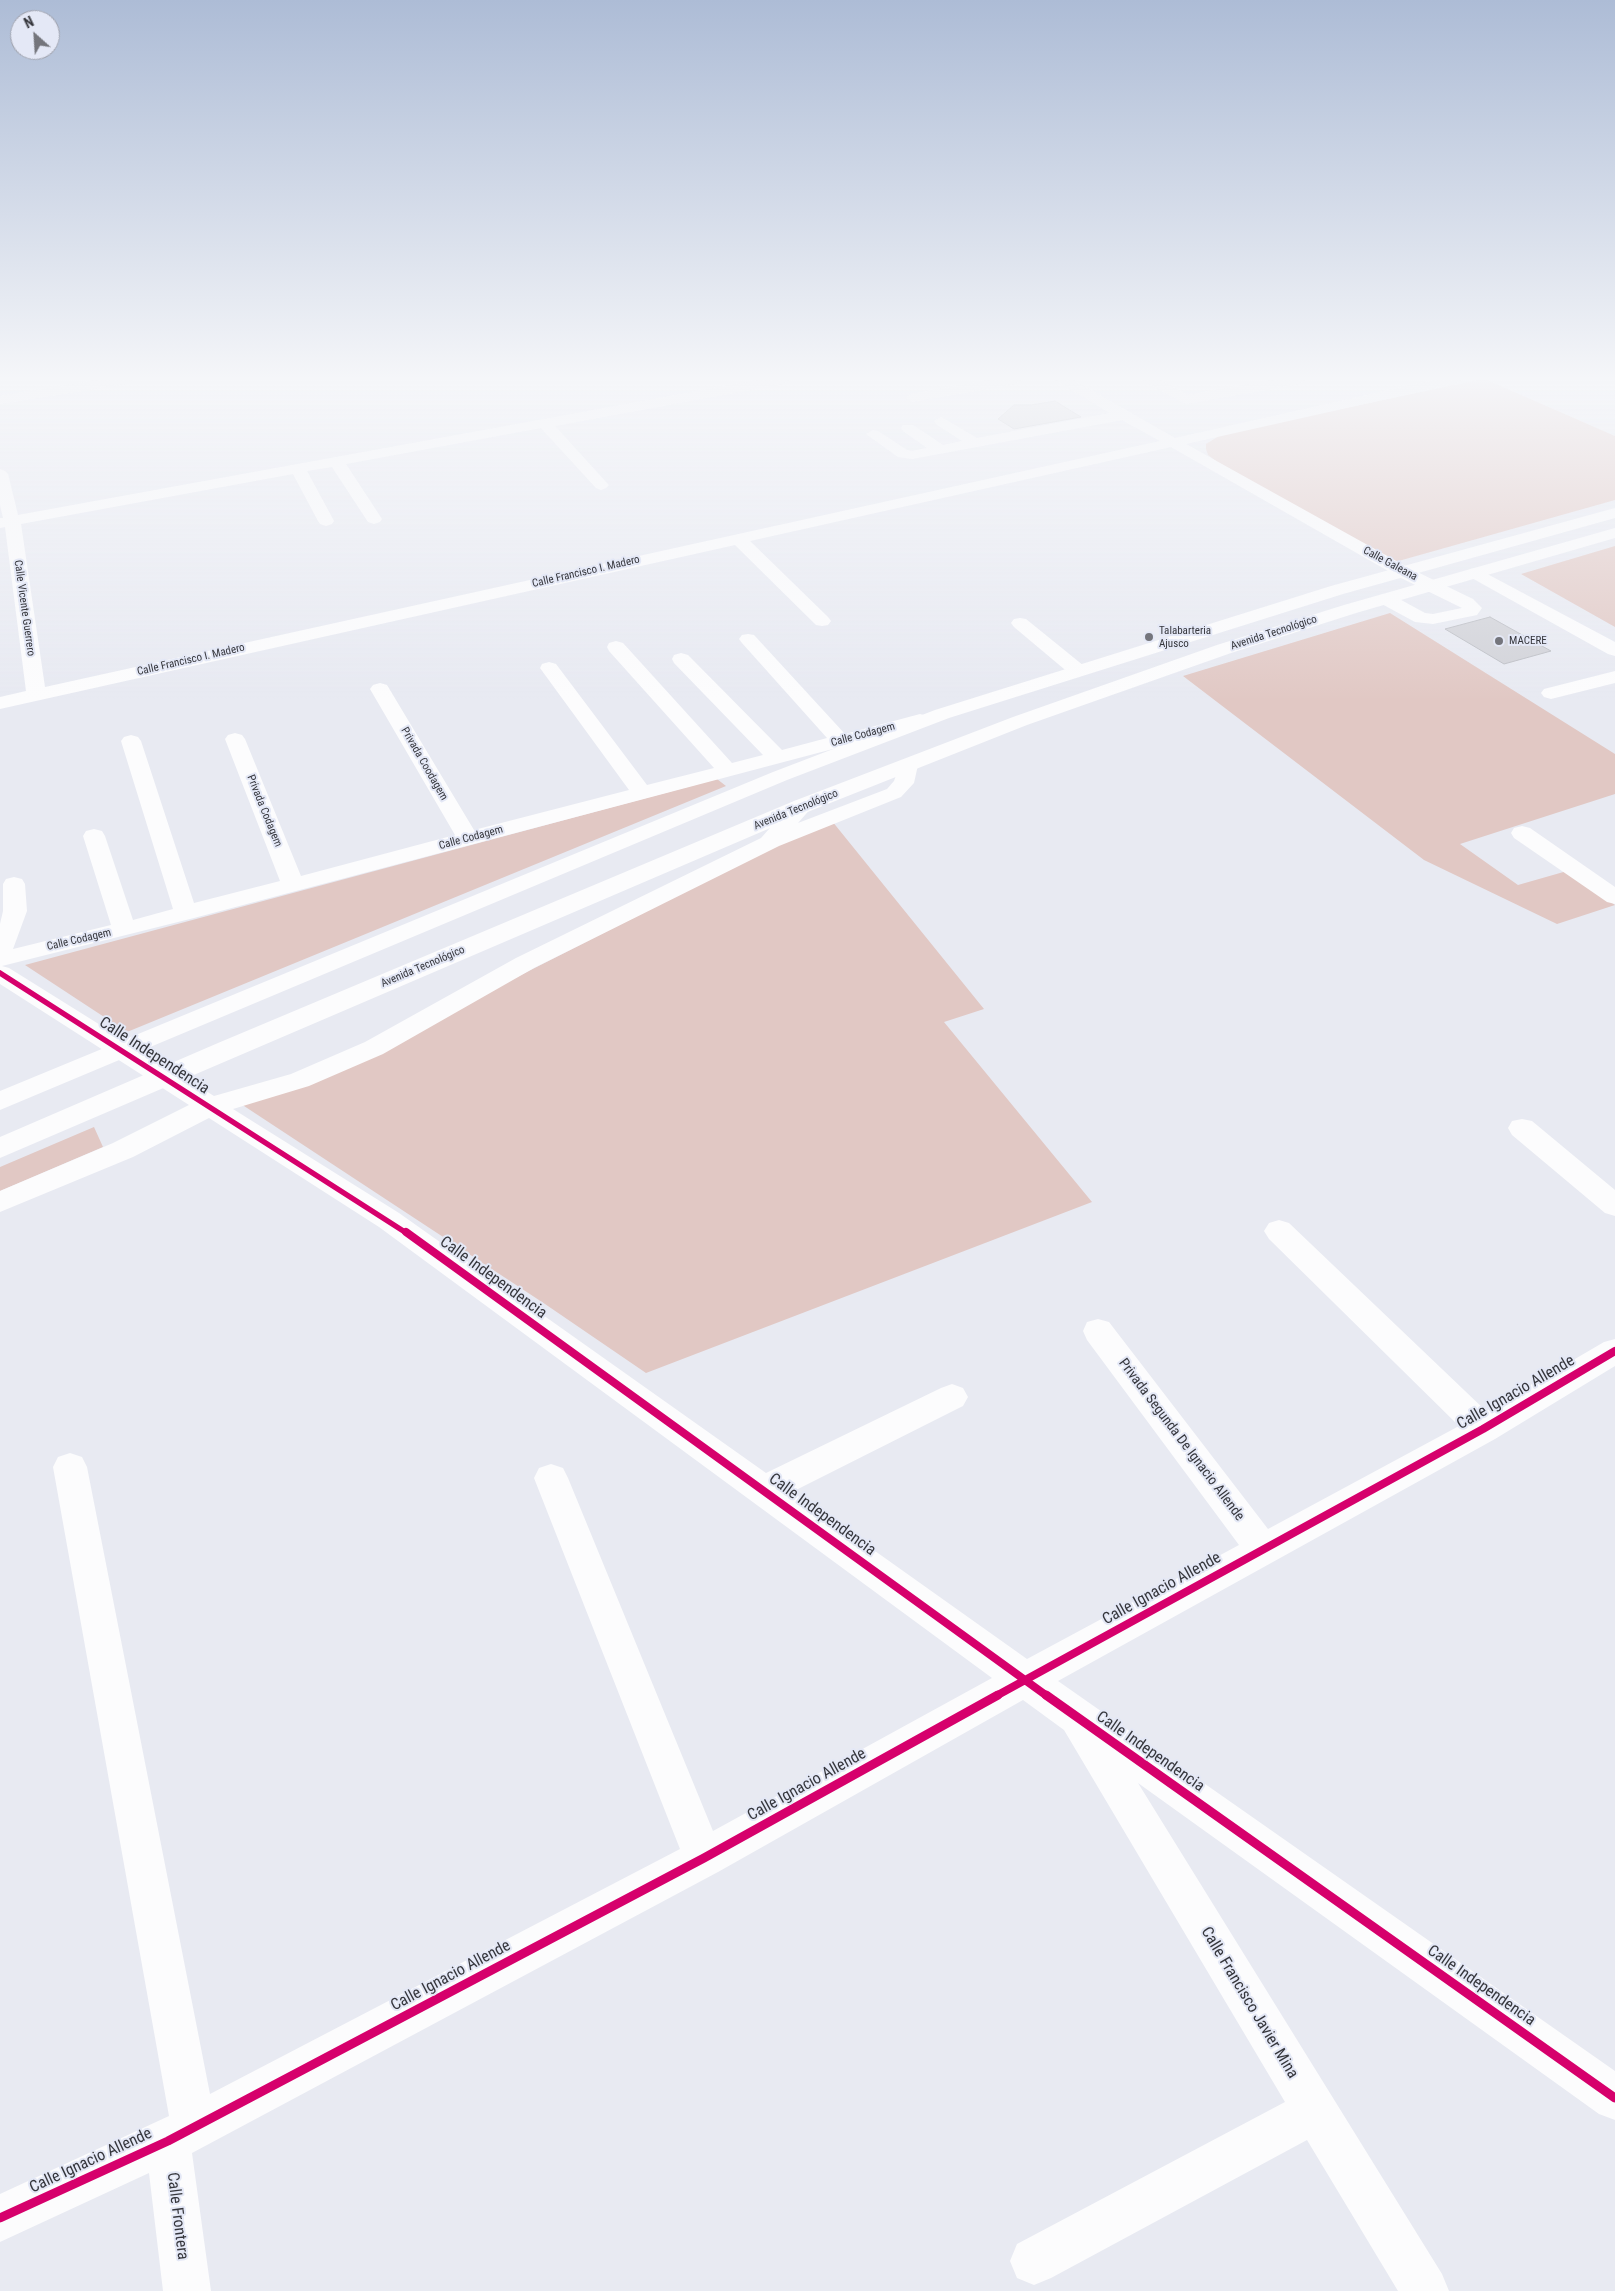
<!DOCTYPE html>
<html>
<head>
<meta charset="utf-8">
<style>
	body { margin:0 }
	#map { position:relative; width:1615px; height:2291px; overflow:hidden; background:#e8eaf2; font-family:"Roboto Condensed",sans-serif }
	canvas { display:block }
	.north { position:absolute; left:10px; top:10px; width:50px; height:50px; box-sizing:border-box; background:#e4e8f6; border:1px solid #9ea1ac; border-radius:50%; rotate:334deg; font-size:14px; font-weight:700; line-height:20px; text-align:center; color:#35363c }
	.north::after { content:''; display:block; margin:auto; width:18px; height:22px; background:#74757c; clip-path:polygon(50% 0,100% 100%,50% 72%,0 100%) }
</style>
</head>
<body>
<div id="map">
<canvas width="1615" height="2291"></canvas>
<div class="north">N</div>
</div>
<script>
const g = document.querySelector('canvas').getContext('2d');
g.lineJoin = 'round';
function paint(path, color) {
  g.fillStyle = color;
  g.fill(path, 'evenodd');
}
function poly(rows) {
  const path = new Path2D();
  for (const r of rows) {
    path.moveTo(r[0], r[1]);
    for (let i = 2; i < r.length; i += 2) path.lineTo(r[i], r[i + 1]);
  }
  return path;
}
function trace(path, color, width, dash) {
  g.strokeStyle = color;
  g.lineWidth = width;
  g.lineCap = dash ? 'butt' : 'round';
  g.setLineDash(dash || []);
  g.stroke(path);
}
function label(font, color, halo, rows, align = 'center') {
  g.font = font + ' "Roboto Condensed",sans-serif';
  g.lineWidth = 4;
  g.setLineDash([]);
  g.textBaseline = 'middle';
  g.strokeStyle = halo;
  g.fillStyle = color;
  for (const [text, x, y, turn = 0] of rows) {
    g.save();
    g.translate(x, y);
    g.rotate((+turn || 0) * Math.PI / 180);
    g.textAlign = isNaN(turn) ? turn : align;
    if (halo) g.strokeText(text, 0, 0);
    g.fillText(text, 0, 0);
    g.restore();
  }
}
paint(poly([
	[1478,380,1487,380,1615,436,1615,500,1395,562,1217,462,1208,455,1206,449,1206,444,1222,434],
	[1615,546,1615,627,1521,574],
	[1390,613,1615,754,1615,794,1460,844,1518,885,1567,871,1615,905,1557,924,1424,860,1183,676],
	[717,779,726,786,127,1032,25,965],
	[832,821,984,1009,944,1022,1092,1202,646,1373,545,1304,241,1104,513,979,773,847],
	[94,1127,103,1147,0,1191,0,1167]
]), '#e1c8c4');
const building = poly([
	[1055,401,1081,417,1014,429,998,419,1014,405,1031,405,1055,401],
	[1490,617,1551,651,1504,664,1445,629,1490,617]
]);
paint(building, '#d1d2d8');
trace(building, '#bbbdc3', 1);
paint(poly([
	[97,380,132,380,125,384,0,404,0,396,97,380],
	[758,380,789,380,782,384,555,426,606,482,609,485,606,488,601,490,596,488,541,428,346,464,382,519,380,522,374,524,368,522,332,467,307,471,334,521,332,524,326,526,320,524,318,521,293,474,21,524,45,687,1160,441,1122,420,912,459,898,457,866,434,873,430,878,431,907,450,912,451,927,448,903,431,901,428,903,425,913,425,943,445,962,441,936,424,934,421,941,417,977,438,1110,413,1055,380,1073,380,1175,438,1434,380,1461,380,1454,384,1186,444,1409,568,1473,599,1482,608,1477,615,1433,624,1415,622,1380,603,1377,599,1380,595,1386,594,1392,595,1425,613,1433,614,1462,608,1397,576,1171,447,750,541,828,617,831,621,828,625,822,626,816,625,735,545,0,709,0,697,26,691,5,527,0,528,0,518,3,518,0,505,0,469,5,471,8,474,18,515,758,380],
	[989,380,1021,380,1014,384,912,402,905,398,912,394,989,380],
	[1142,380,1160,380,1188,395,1273,380,1305,380,1298,384,1186,404,1142,380],
	[1476,568,1615,642,1615,656,1608,654,1470,577,1467,573,1470,569,1476,568],
	[1020,618,1026,619,1084,666,1086,670,1084,674,1077,676,1070,674,1014,627,1011,623,1014,619,1020,618],
	[748,634,754,635,845,734,920,714,927,716,930,720,927,724,848,745,194,918,2,966,9,968,214,1096,291,1074,365,1042,516,958,761,838,794,801,802,800,810,801,813,806,798,823,887,789,894,781,901,761,908,759,915,761,918,765,914,783,901,797,779,846,534,968,383,1054,309,1086,233,1109,399,1213,766,1473,941,1388,952,1384,963,1388,968,1397,963,1406,792,1492,1027,1659,1239,1545,1087,1340,1083,1331,1087,1322,1098,1319,1109,1322,1268,1529,1459,1426,1269,1239,1264,1231,1269,1223,1279,1220,1289,1223,1486,1411,1604,1342,1615,1339,1615,1366,1495,1439,1058,1681,1615,2071,1615,2120,1599,2114,1138,1783,1442,2274,1449,2291,1398,2291,1307,2140,1051,2278,1034,2285,1017,2278,1010,2261,1017,2244,1285,2102,1064,1730,1023,1700,718,1872,192,2153,211,2291,163,2291,149,2173,0,2242,0,2194,169,2116,53,1467,58,1457,70,1453,82,1457,87,1467,210,2094,680,1849,534,1478,539,1468,551,1464,563,1468,568,1478,713,1831,992,1678,379,1227,209,1118,133,1157,0,1212,0,1191,113,1143,189,1105,0,984,0,924,3,911,3,884,6,879,14,877,22,879,25,884,27,911,13,949,111,925,83,836,86,831,94,829,102,831,105,836,133,920,173,909,121,741,124,737,131,735,138,737,141,741,194,903,280,881,225,739,228,735,235,733,242,735,245,739,301,876,455,835,370,689,373,685,380,683,387,685,474,830,629,790,540,668,542,664,549,662,556,664,647,785,714,768,609,651,607,647,609,643,616,641,623,643,732,763,763,755,674,663,672,659,674,655,681,653,688,655,782,750,827,738,742,643,739,639,742,635,748,634],
	[1615,671,1615,683,1551,699,1544,697,1541,693,1544,689,1615,671],
	[1522,826,1530,828,1615,887,1615,904,1607,902,1514,838,1511,833,1514,828,1522,826],
	[1522,1119,1532,1121,1615,1190,1615,1216,1605,1213,1512,1135,1508,1128,1512,1121,1522,1119]
]), '#fcfcfd');
paint(poly([
	[1615,508,1615,518,1343,594,949,718,787,780,0,1110,0,1091,773,772,935,710,1331,586,1615,508],
	[1615,528,1615,538,1356,613,1231,653,1027,725,810,811,0,1158,0,1137,218,1043,794,801,1013,717,1217,645,1344,605,1615,528]
]), '#fcfcfd');
trace(poly([
	[0,973,408,1234]
]), '#d6006c', 5.5);
trace(poly([
	[406,1232,1047,1696],
	[996,1696,1483,1429,1615,1351]
]), '#d6006c', 8);
trace(poly([
	[1046,1695,1615,2098],
	[0,2218,168,2141,704,1858,998,1695]
]), '#d6006c', 9);
const sky = g.createLinearGradient(0, 0, 0, 701);
sky.addColorStop(0, '#adbcd6');
sky.addColorStop(0.54, '#f5f6f9');
sky.addColorStop(1, '#f5f6f900');
g.fillStyle = sky;
g.fillRect(0, 0, 1615, 701);
for (const [x, y, r, color] of [
	[1149,637,5,"#74757c"],
	[1499,641,5,"#74757c"]
]) {
  const dot = new Path2D();
  dot.arc(x, y, r, 0, 2 * Math.PI);
  g.fillStyle = color;
  g.fill(dot);
  trace(dot, '#e4e8f6', 2);
}
label('11px', '#35363c', '#e4e8f6', [
	["Calle Galeana",1390,564,28],
	["Calle Francisco I. Madero",586,572,-13],
	["Calle Vicente Guerrero",24,608,82],
	["Avenida Tecnológico",1274,633,-18],
	["Calle Francisco I. Madero",191,660,-13],
	["Calle Codagem",863,735,-15],
	["Privada Coodagem",424,764,60],
	["Avenida Tecnológico",796,810,-22],
	["Privada Codagem",264,811,68],
	["Calle Codagem",471,838,-15],
	["Calle Codagem",79,940,-13],
	["Avenida Tecnológico",423,967,-23]
]);
label('11px', '#35363c', '#e4e8f6', [
	["Talabarteria",1159,631],
	["Ajusco",1159,644],
	["MACERE",1509,641]
], 'left');
label('14px', '#35363c', '#e4e8f6', [
	["Privada Segunda De Ignacio Allende",1181,1440,53]
]);
label('16px', '#35363c', '#e4e8f6', [
	["Calle Independencia",154,1056,33],
	["Calle Independencia",493,1278,36],
	["Calle Ignacio Allende",1516,1393,-30],
	["Calle Independencia",822,1515,36],
	["Calle Ignacio Allende",1162,1589,-29],
	["Calle Independencia",1150,1752,35],
	["Calle Ignacio Allende",807,1785,-29],
	["Calle Ignacio Allende",451,1976,-28],
	["Calle Independencia",1481,1986,35],
	["Calle Francisco Javier Mina",1249,2003,59],
	["Calle Ignacio Allende",91,2161,-25],
	["Calle Frontera",177,2216,83]
]);
</script>
</body>
</html>
